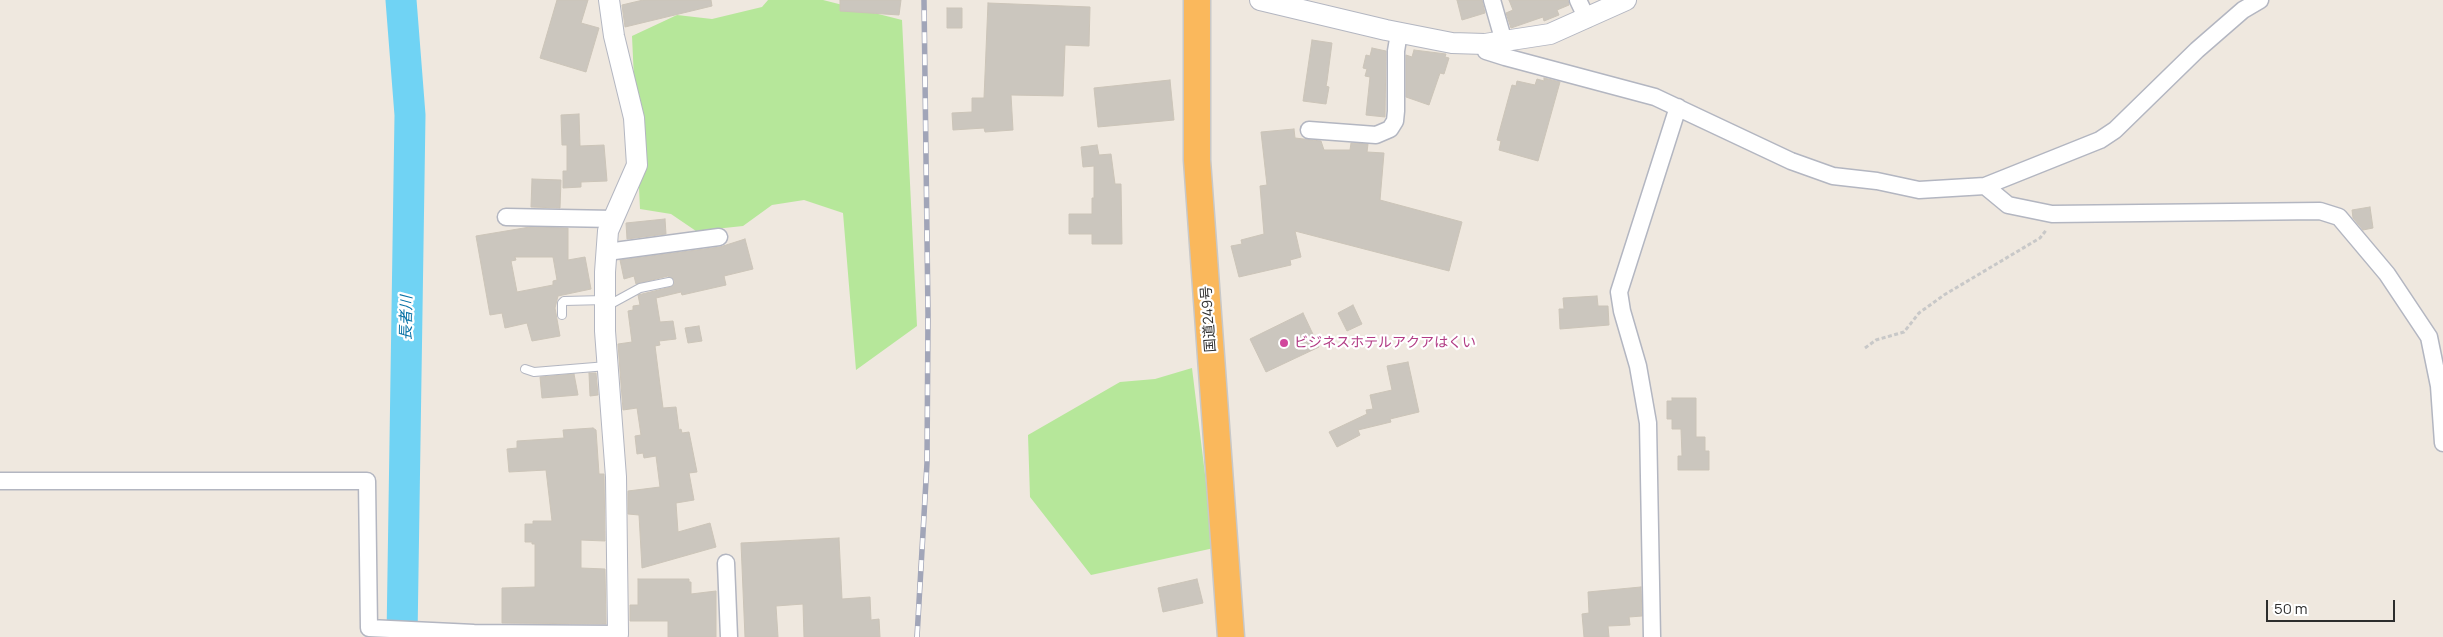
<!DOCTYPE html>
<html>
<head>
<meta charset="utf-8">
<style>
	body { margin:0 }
	#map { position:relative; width:2443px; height:637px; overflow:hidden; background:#efe8df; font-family:Manrope,sans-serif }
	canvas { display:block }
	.scale { position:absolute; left:2266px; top:600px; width:129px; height:22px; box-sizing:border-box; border:2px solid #2d2d2d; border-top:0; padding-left:6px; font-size:15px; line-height:18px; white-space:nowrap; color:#2d2d2d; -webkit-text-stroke:4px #fff; paint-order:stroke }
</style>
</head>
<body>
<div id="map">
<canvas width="2443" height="637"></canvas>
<div class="scale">50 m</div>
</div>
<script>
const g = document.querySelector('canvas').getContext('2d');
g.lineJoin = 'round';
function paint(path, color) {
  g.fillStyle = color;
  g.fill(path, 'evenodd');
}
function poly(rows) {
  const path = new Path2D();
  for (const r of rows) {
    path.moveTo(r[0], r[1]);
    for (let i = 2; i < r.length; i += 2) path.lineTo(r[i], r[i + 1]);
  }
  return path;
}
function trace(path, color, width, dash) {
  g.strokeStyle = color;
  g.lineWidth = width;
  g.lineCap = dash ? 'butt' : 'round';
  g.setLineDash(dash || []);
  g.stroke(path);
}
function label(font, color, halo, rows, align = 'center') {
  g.font = font + ' Manrope,"Noto Sans JP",sans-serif';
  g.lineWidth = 4.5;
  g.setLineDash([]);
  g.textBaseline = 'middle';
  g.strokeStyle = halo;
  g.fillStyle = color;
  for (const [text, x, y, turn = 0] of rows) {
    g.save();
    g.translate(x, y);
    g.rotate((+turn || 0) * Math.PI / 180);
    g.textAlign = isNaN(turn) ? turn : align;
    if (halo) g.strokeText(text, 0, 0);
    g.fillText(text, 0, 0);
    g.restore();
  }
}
paint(poly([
	[768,0,823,0,902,20,917,326,856,370,843,213,804,200,772,205,743,226,696,231,671,214,640,209,632,36,677,15,712,19,762,7],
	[1192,368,1214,548,1091,575,1030,497,1028,435,1120,382,1155,379]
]), '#b6e79a');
trace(poly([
	[401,0,410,115,402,637]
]), '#70d3f4', 31);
const building = poly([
	[557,0,588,0,581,23,599,28,586,72,540,58,557,0],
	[643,0,711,0,712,6,625,27,622,5,643,0],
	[840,0,901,0,899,15,840,11,840,0],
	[1457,0,1482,0,1485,13,1462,20,1457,0],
	[1509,0,1568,0,1569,5,1557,10,1559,15,1544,21,1543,17,1511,28,1506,13,1513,10,1509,0],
	[988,3,1090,7,1089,46,1065,45,1063,96,1011,95,1013,130,985,132,984,128,953,130,952,113,972,112,972,98,984,98,988,3],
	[947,8,962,8,962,28,947,28,947,8],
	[1312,40,1332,43,1327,81,1326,86,1329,87,1326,104,1303,101,1312,40],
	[1372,48,1386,51,1385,117,1366,115,1370,77,1365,76,1367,69,1363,68,1366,55,1370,56,1372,48],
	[1414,50,1446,54,1445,57,1449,58,1444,74,1440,73,1429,105,1406,97,1406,55,1412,57,1414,50],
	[1544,78,1560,82,1538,161,1499,150,1501,141,1497,140,1512,85,1516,86,1517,81,1535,85,1537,79,1544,81,1544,78],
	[1170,80,1174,120,1098,127,1094,88,1170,80],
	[579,114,580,146,604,145,607,181,581,182,581,187,563,188,563,171,567,171,567,145,562,145,561,115,579,114],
	[1294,129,1295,138,1321,141,1324,150,1350,150,1351,143,1368,144,1367,152,1384,153,1380,200,1462,222,1449,271,1295,231,1301,257,1290,260,1291,265,1239,277,1231,246,1242,244,1241,240,1264,234,1260,186,1267,185,1261,132,1294,129],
	[1097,145,1099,155,1111,154,1115,184,1121,184,1122,244,1092,244,1092,234,1069,234,1069,214,1092,214,1092,198,1094,198,1094,166,1083,167,1081,147,1097,145],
	[532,179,561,180,560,208,531,207,532,179],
	[2370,207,2373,228,2363,230,2353,218,2352,210,2370,207],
	[665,219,666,234,627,239,626,223,665,219],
	[530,227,568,228,568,260,585,257,591,289,558,296,555,308,560,336,532,341,527,323,505,328,502,313,490,315,476,236,530,227],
	[515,257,553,257,557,280,553,281,553,285,517,292,511,261,516,260,515,257],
	[745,239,753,269,724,276,726,285,682,295,681,292,656,298,660,322,673,321,676,339,659,341,660,345,655,346,663,408,676,407,679,430,681,429,682,433,689,432,697,472,689,473,694,500,676,503,678,532,710,523,716,547,642,568,639,515,628,514,628,491,660,487,656,456,644,458,643,453,637,454,635,436,641,435,637,408,623,410,618,344,632,342,628,311,633,310,633,306,640,305,638,295,671,287,675,281,668,276,636,284,634,276,624,279,620,260,720,247,745,239],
	[1597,296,1598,306,1608,306,1609,325,1560,329,1559,309,1564,309,1563,298,1597,296],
	[1353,305,1362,324,1347,331,1338,313,1353,305],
	[1303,313,1319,347,1266,372,1250,339,1303,313],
	[699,326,702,341,688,343,685,328,699,326],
	[1408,362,1419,412,1390,419,1391,422,1358,430,1360,435,1337,447,1329,432,1367,414,1366,410,1373,409,1370,395,1392,390,1387,366,1408,362],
	[589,373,596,373,598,395,590,396,589,373],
	[574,374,578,395,542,398,540,377,574,374],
	[1672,398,1696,398,1696,437,1705,437,1705,451,1709,451,1709,470,1678,470,1678,456,1682,456,1681,429,1672,429,1672,419,1667,419,1667,401,1672,401,1672,398],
	[593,428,596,430,599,474,604,474,605,541,581,540,581,568,605,569,606,624,502,623,502,588,535,587,535,544,532,544,532,542,525,542,525,524,533,524,533,521,552,521,546,470,509,472,507,449,517,448,517,441,564,438,563,430,593,428],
	[839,538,842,599,870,597,871,620,879,619,880,637,804,637,803,604,776,606,778,637,745,637,741,543,839,538],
	[638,579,689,579,689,582,691,582,691,594,716,591,716,637,668,637,668,621,630,621,630,605,638,605,638,579],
	[1197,579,1203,603,1163,612,1158,588,1197,579],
	[1641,587,1642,616,1629,617,1630,625,1608,626,1609,637,1584,637,1582,614,1589,613,1588,592,1641,587]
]);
paint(building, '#cbc6be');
trace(building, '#cbc4b8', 1);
const service = poly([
	[607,306,640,288,669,282],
	[562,315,562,303,564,301,605,300],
	[525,369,534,372,607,366]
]);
const minor = poly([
	[1492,0,1504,42],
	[1578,0,1587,19],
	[1485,44,1486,51,1505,57,1655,97,1791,161,1833,176,1877,181,1919,190,1985,186,2100,140,2115,130,2197,50,2243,10,2260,0],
	[1309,130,1376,135,1390,129,1395,121,1396,111,1396,51,1399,33],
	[1985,186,2008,205,2052,214,2320,211,2339,217,2387,274,2429,337,2439,386,2443,443],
	[506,217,614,219],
	[607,252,719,237],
	[0,481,367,481,369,628,474,633,618,634,618,637],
	[726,563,729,637],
	[1652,637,1648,423,1638,366,1622,311,1619,292,1678,107]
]);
const tertiary = poly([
	[609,0,614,36,634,118,637,165,608,231,605,272,605,331,616,477,618,634],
	[1260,0,1386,30,1452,43,1485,44,1550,34,1626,0]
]);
const trunk = poly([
	[1197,0,1197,160,1231,637]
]);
trace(service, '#b3b6c1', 10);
trace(minor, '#b3b6c1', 19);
trace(tertiary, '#b3b6c1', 22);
trace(trunk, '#c8c8c8', 29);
trace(poly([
	[1865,348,1876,340,1904,332,1919,313,1944,295,2040,238,2047,229]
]), '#c8c8c8', 3, [4, 2.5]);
trace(service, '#fff', 8);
trace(minor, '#fff', 16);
trace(tertiary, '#fff', 20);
trace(trunk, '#fab85c', 26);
const rail = poly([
	[917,637,927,463,928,314,924,0]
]);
trace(rail, '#a1a5b8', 5.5);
trace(rail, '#fff', 4, [11]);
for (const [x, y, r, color] of [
	[1284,343,5,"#d1479c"]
]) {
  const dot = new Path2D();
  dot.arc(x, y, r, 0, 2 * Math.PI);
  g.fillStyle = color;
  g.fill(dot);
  trace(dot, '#fff', 2);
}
label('14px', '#2d2d2d', '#fff', [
	["国道249号",1209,319,-94]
]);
label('14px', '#b23c85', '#fff', [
	["ビジネスホテルアクアはくい",1294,343]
], 'left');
label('italic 15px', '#0872a6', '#fff', [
	["長者川",407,318,-89]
]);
</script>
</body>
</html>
